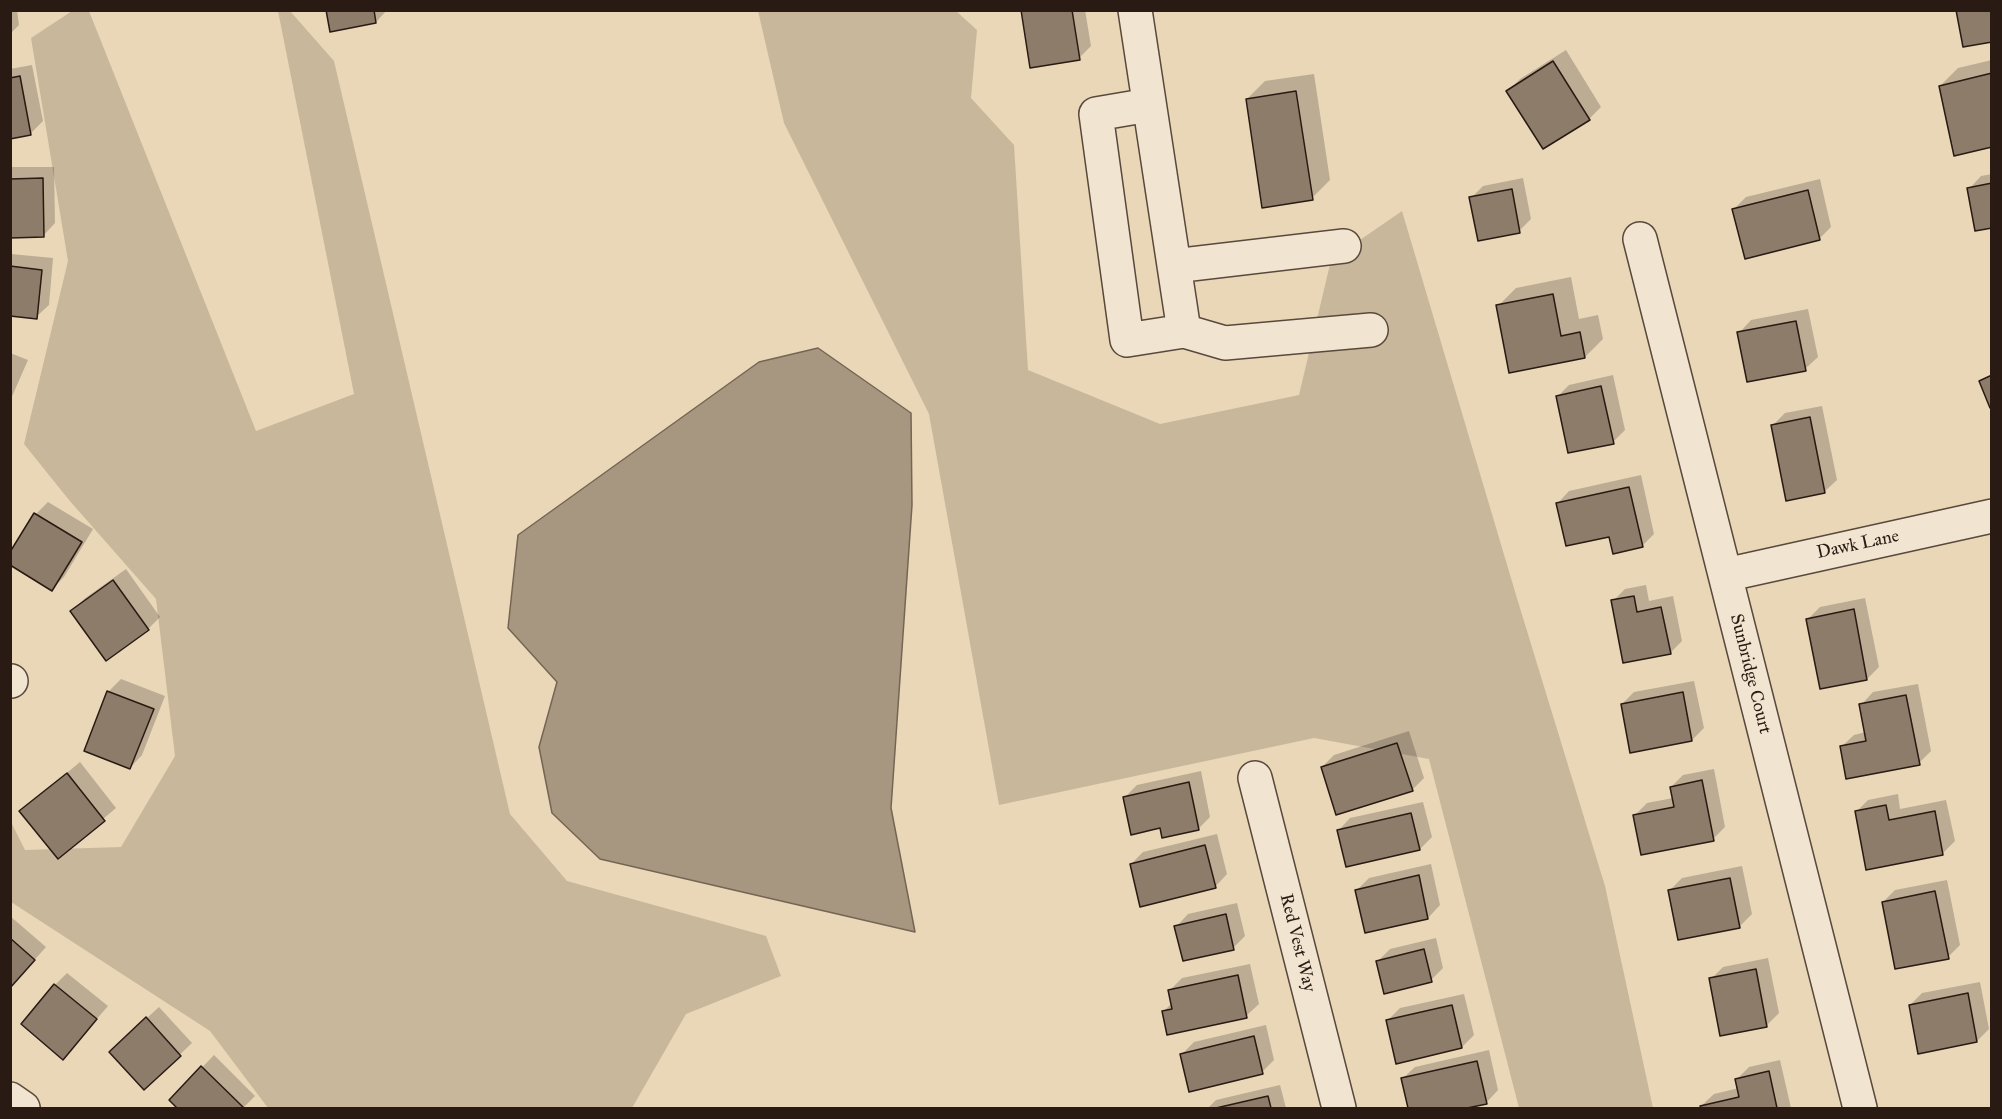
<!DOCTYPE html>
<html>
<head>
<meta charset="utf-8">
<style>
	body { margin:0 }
	#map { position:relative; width:2002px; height:1119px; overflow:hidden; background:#ead7b8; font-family:"IM FELL Great Primer",serif }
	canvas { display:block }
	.frame { position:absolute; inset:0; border:12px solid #291a13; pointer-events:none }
</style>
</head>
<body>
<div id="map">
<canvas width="2002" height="1119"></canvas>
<div class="frame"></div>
</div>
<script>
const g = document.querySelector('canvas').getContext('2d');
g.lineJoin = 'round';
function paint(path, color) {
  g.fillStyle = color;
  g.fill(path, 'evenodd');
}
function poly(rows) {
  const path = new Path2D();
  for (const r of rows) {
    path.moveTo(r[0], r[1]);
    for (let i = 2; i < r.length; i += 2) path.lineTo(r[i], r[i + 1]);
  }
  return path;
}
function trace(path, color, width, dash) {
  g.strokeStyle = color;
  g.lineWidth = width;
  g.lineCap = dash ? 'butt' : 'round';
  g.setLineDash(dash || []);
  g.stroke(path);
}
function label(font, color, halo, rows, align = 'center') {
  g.font = font + ' "IM FELL Great Primer",serif';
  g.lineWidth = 6;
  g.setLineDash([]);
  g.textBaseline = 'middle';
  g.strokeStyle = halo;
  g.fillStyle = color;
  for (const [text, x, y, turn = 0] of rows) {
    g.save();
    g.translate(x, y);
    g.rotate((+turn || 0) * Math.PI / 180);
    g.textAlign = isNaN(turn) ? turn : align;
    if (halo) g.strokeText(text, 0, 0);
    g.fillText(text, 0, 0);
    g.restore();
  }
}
paint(poly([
	[72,11,89,11,256,431,354,394,278,11,290,11,334,61,510,814,567,881,766,936,781,976,686,1014,632,1108,268,1108,210,1031,11,902,10,820,25,850,121,847,175,756,156,599,69,500,24,444,68,261,31,38],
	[758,11,956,11,977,30,971,98,1014,145,1028,370,1160,424,1299,395,1331,260,1402,211,1516,595,1605,886,1653,1108,1519,1108,1429,759,1314,738,999,805,929,414,784,123]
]), '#c9b79c');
const water = poly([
	[818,348,911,413,912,505,891,808,915,932,600,859,552,813,539,747,557,682,508,628,518,535,759,362,818,348]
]);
paint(water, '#a89780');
trace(water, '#756554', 1.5);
paint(poly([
	[10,10,17,10,19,25,10,34],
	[328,10,387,10,376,22],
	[1022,10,1085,10,1091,46,1079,58],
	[1566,50,1601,107,1589,119,1508,91,1520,79],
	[1992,60,1992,145,1940,86,1958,68],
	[32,65,43,121,31,133,10,137,10,69],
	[1314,74,1330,180,1312,198,1247,99,1265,81],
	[10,167,54,167,55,223,43,236,10,236],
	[1992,174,1992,226,1969,189,1981,176],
	[1523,178,1531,219,1519,231,1471,198,1483,186],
	[1820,179,1831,227,1819,239,1734,209,1746,197],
	[11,254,53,258,49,305,36,317,10,315],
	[1571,277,1579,319,1598,315,1603,339,1585,357,1498,306,1516,288],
	[1808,309,1818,357,1805,369,1739,333,1751,320],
	[10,353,28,360,10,401],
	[1613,375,1625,430,1613,442,1557,397,1569,385],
	[1822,406,1837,480,1824,492,1773,425,1785,413],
	[1641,475,1654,534,1642,546,1610,535,1557,504,1569,491],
	[48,502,93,529,64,577,52,589,10,555,36,514],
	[126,569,160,617,148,629,72,611,84,599],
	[1646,585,1649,601,1673,596,1682,641,1670,653,1613,601,1625,589],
	[1865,598,1879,667,1867,679,1808,619,1820,607],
	[121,679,165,696,142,755,130,768,86,750,108,692],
	[1694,681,1704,728,1692,740,1622,704,1634,692],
	[1918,684,1931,751,1919,763,1841,747,1854,735,1866,732,1861,705,1873,692],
	[1409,731,1424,778,1412,790,1322,767,1334,755],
	[80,762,116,808,58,857,21,811],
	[1714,769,1725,827,1713,839,1635,815,1647,803,1673,798,1671,787,1683,775],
	[1201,771,1210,817,1198,829,1162,826,1125,797,1137,785],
	[1898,794,1900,809,1946,800,1955,841,1942,854,1856,812,1868,800],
	[1423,802,1432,837,1420,849,1338,831,1350,818],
	[1217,834,1227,874,1215,887,1131,864,1143,852],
	[1431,864,1440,905,1428,918,1357,890,1369,878],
	[1742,866,1752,914,1739,927,1670,890,1682,878],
	[1947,880,1960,945,1948,957,1883,902,1895,890],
	[1237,903,1245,936,1233,948,1176,927,1188,914],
	[10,916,46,947,10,987],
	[1436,938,1443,968,1431,980,1378,961,1390,949],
	[1768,958,1779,1013,1767,1025,1711,979,1723,967],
	[1250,964,1259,1004,1246,1016,1163,1012,1172,1003,1170,990,1182,978],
	[67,973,108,1006,63,1058,55,985],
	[1980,982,1989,1029,1977,1041,1910,1005,1922,993],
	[1464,994,1474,1035,1462,1047,1388,1020,1400,1008],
	[159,1007,192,1043,145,1088,123,1040],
	[1266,1025,1274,1060,1262,1072,1182,1054,1194,1042],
	[1489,1050,1498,1090,1486,1103,1460,1108,1409,1108,1402,1079,1415,1067],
	[214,1055,255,1096,243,1108,179,1108,171,1100],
	[1780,1060,1791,1108,1702,1108,1701,1106,1714,1094,1739,1088,1737,1079,1749,1067],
	[1280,1085,1286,1108,1208,1108,1216,1100]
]), '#0003');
const building = poly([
	[326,10,374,10,376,23,330,32,326,10],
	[1021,10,1072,10,1080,60,1030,68,1021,10],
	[1956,10,1992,10,1992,42,1963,47,1956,10],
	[1553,61,1590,120,1543,149,1506,91,1553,61],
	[1992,73,1992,147,1954,156,1939,86,1992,73],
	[20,76,31,135,10,139,10,78,20,76],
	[1296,91,1313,200,1262,208,1246,99,1296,91],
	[43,178,44,237,10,238,10,179,43,178],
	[1992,183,1992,228,1975,231,1967,188,1992,183],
	[1512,189,1520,233,1478,241,1469,197,1512,189],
	[1808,190,1820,240,1745,259,1732,209,1808,190],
	[10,266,42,270,37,319,10,316,10,266],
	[1553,294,1561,336,1580,332,1585,358,1509,373,1496,305,1553,294],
	[1796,321,1806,371,1747,382,1737,332,1796,321],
	[1992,375,1992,408,1990,408,1979,381,1992,375],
	[1601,386,1614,444,1568,453,1556,396,1601,386],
	[1810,417,1825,493,1786,501,1771,425,1810,417],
	[1629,487,1643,547,1613,554,1609,537,1566,546,1556,503,1629,487],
	[34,513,82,542,52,591,10,565,10,552,34,513],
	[113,580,149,630,106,661,70,611,113,580],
	[1634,596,1637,612,1661,607,1671,654,1623,663,1611,600,1634,596],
	[1854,609,1867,680,1820,689,1806,619,1854,609],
	[107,691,154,709,130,769,84,751,107,691],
	[1683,692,1692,741,1630,753,1621,704,1683,692],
	[1906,695,1920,765,1846,779,1840,746,1866,741,1859,704,1906,695],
	[1397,743,1413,791,1336,815,1321,767,1397,743],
	[67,773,105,821,58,859,19,811,67,773],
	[1702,780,1714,841,1641,855,1633,815,1674,807,1670,787,1702,780],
	[1189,782,1199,830,1162,838,1160,828,1131,835,1123,797,1189,782],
	[1886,805,1889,820,1935,811,1943,855,1866,870,1855,811,1886,805],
	[1411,813,1420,850,1346,867,1337,830,1411,813],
	[1205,845,1216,888,1140,907,1130,864,1205,845],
	[1419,875,1428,919,1365,933,1355,890,1419,875],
	[1730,878,1740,928,1678,940,1668,890,1730,878],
	[1935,891,1949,959,1895,969,1882,902,1935,891],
	[1226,914,1234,950,1183,961,1174,926,1226,914],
	[10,938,35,960,10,988,10,938],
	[1424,949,1432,982,1384,994,1376,961,1424,949],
	[1756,969,1767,1027,1720,1036,1709,978,1756,969],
	[1238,975,1247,1018,1167,1035,1162,1011,1172,1009,1168,990,1238,975],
	[54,984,97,1019,63,1060,21,1024,54,984],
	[1968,993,1977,1042,1918,1054,1909,1005,1968,993],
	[1452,1005,1462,1048,1396,1064,1386,1020,1452,1005],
	[146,1017,181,1056,144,1090,109,1052,146,1017],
	[1254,1036,1263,1074,1189,1092,1180,1054,1254,1036],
	[1477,1061,1487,1104,1467,1108,1408,1108,1401,1078,1477,1061],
	[201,1066,244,1108,177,1108,169,1100,201,1066],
	[1769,1071,1777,1108,1701,1108,1700,1106,1739,1097,1735,1079,1769,1071],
	[1268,1096,1271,1108,1216,1108,1268,1096]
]);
paint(building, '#8d7c69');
trace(building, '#291a13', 1.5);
const minor = poly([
	[1135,10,1184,331],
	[1149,105,1096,114,1127,340,1184,331,1225,343,1371,330],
	[1640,239,1860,1108],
	[1174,266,1344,246],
	[1725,575,1992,516],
	[10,681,11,681],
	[1255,778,1339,1108],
	[10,1099,23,1108]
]);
trace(minor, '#59493c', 36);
trace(minor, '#f1e5d1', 33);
label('18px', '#291a13', '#f1e5d1', [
	["Dawk Lane",1858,545,-12],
	["Sunbridge Court",1750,674,76],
	["Red Vest Way",1297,943,76]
]);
</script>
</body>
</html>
